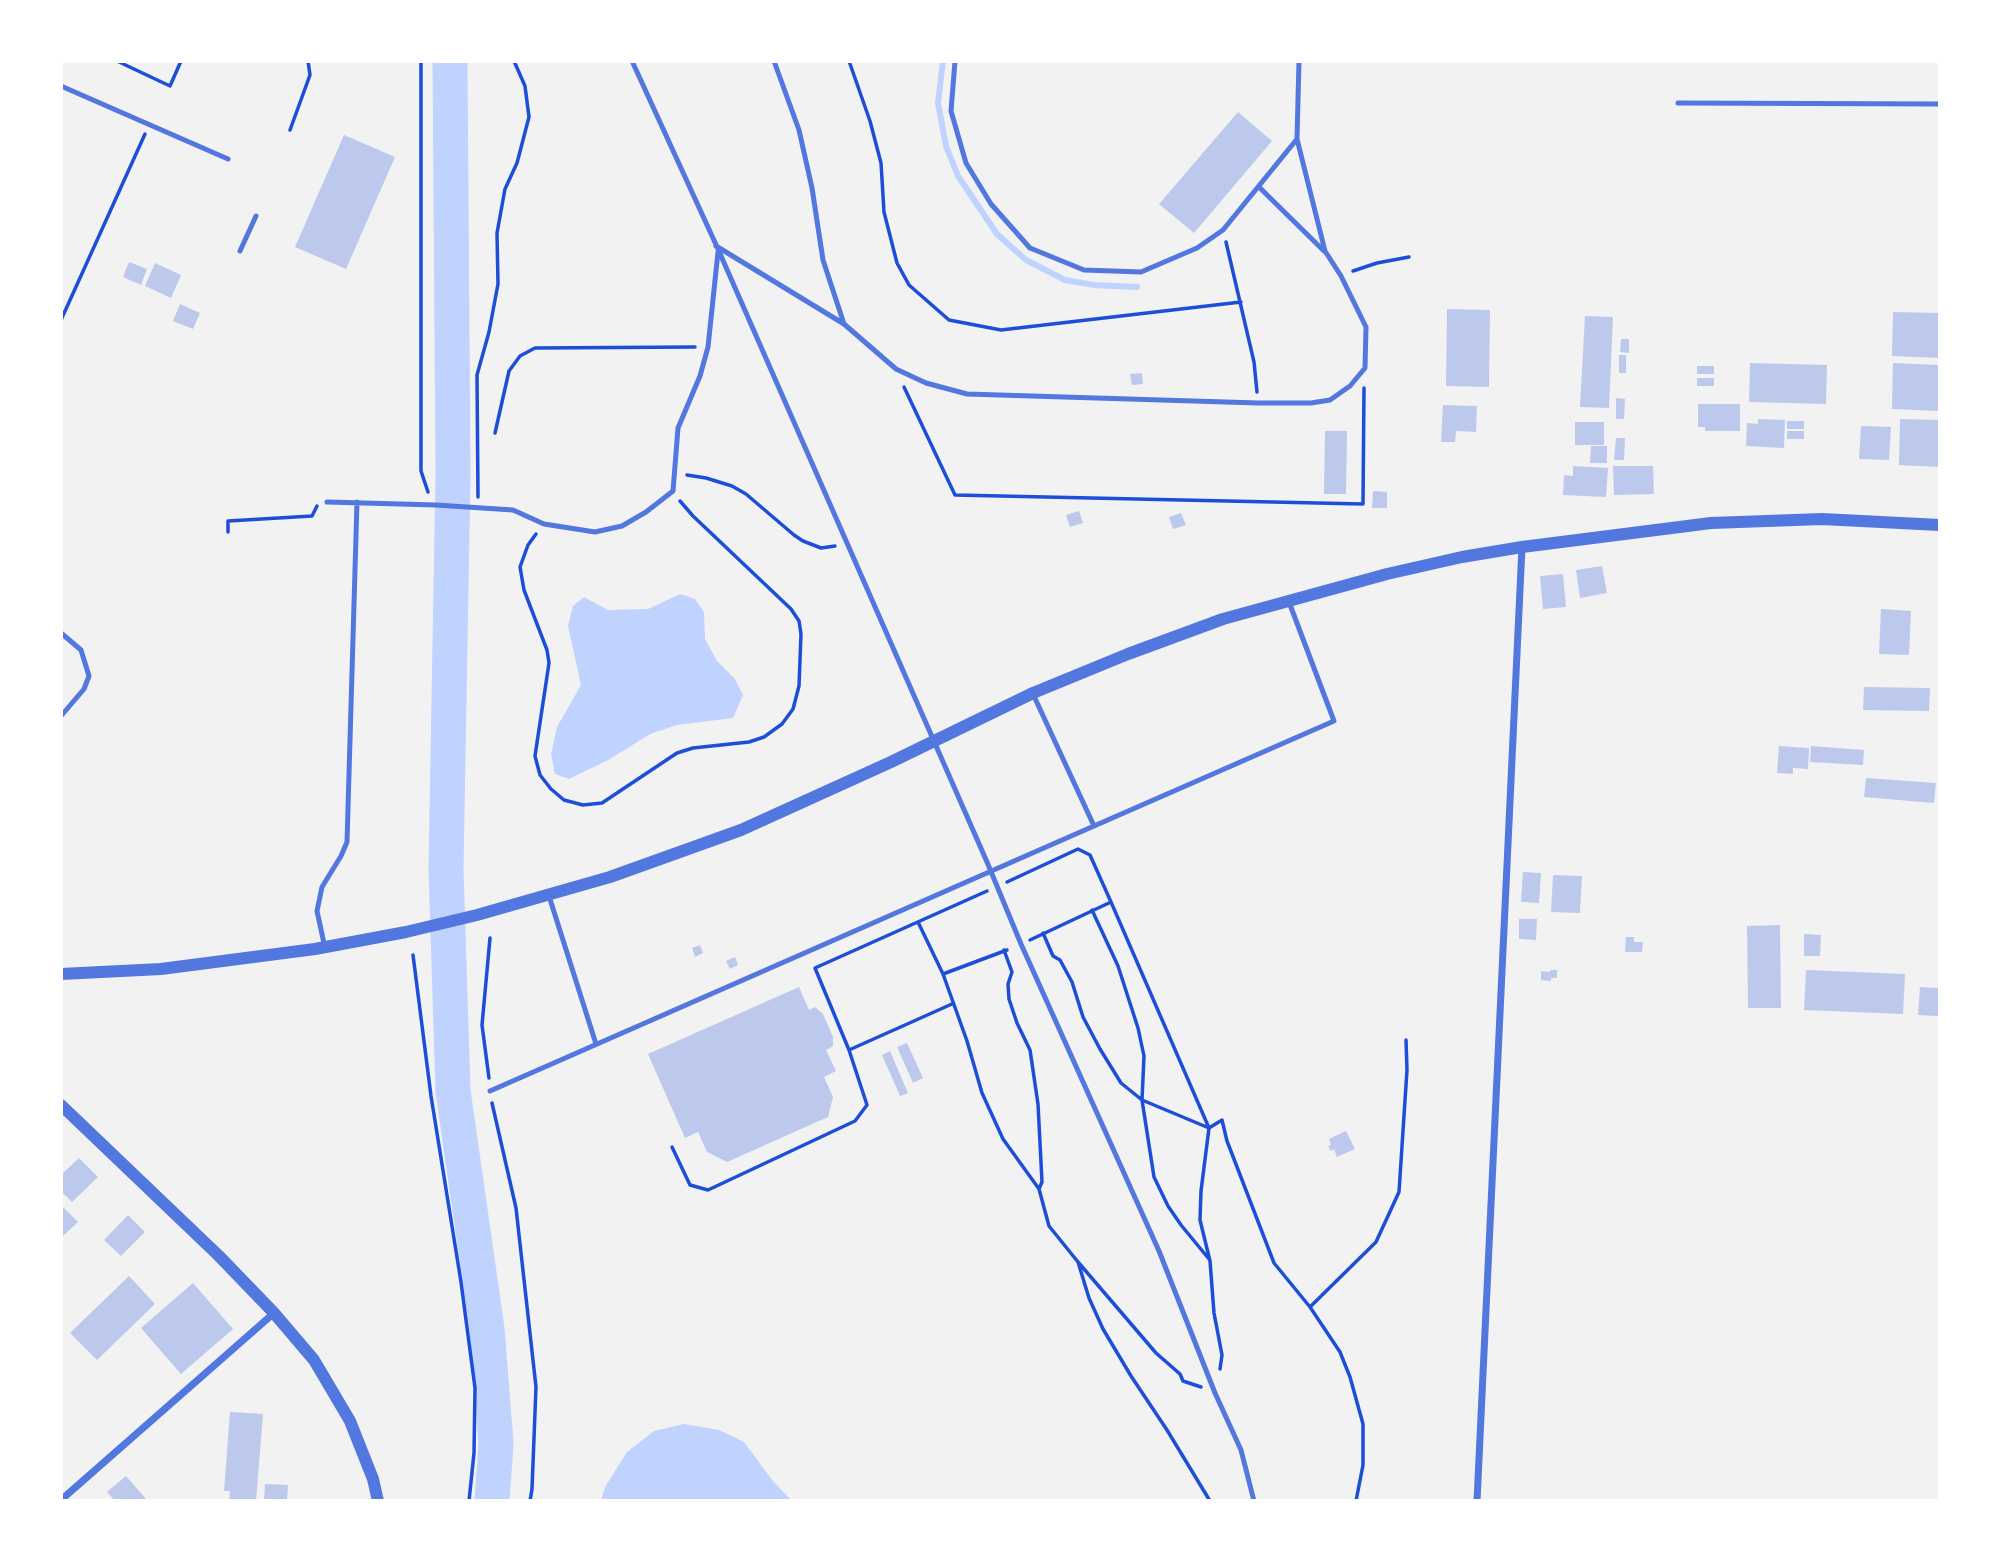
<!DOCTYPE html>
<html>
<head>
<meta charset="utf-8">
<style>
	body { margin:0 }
	#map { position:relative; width:2001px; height:1562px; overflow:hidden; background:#f2f2f2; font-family:Montserrat,sans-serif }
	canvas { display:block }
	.frame { position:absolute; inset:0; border:63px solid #fff; pointer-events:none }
</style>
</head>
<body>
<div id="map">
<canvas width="2001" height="1562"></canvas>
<div class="frame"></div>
</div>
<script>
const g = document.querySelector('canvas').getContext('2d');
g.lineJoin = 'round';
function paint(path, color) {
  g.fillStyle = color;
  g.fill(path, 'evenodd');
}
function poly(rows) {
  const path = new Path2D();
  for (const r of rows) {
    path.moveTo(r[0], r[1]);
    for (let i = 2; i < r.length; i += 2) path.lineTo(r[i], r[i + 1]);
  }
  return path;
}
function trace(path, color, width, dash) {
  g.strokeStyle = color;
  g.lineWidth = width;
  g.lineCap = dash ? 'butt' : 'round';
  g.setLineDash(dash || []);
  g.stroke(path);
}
paint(poly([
	[680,594,695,599,704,612,705,639,717,661,735,679,743,695,733,718,677,725,650,734,610,759,569,779,555,774,551,754,557,727,581,685,568,626,573,606,584,597,608,610,648,609],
	[684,1424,719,1430,744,1442,772,1480,792,1501,601,1501,605,1487,627,1452,654,1431]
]), '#bfd3fe');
trace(poly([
	[943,61,938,103,946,146,958,176,997,234,1026,260,1065,280,1094,285,1137,287]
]), '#bfd3fe', 6);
trace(poly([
	[450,61,453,474,446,869,453,1091,487,1329,496,1443,492,1501]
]), '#bfd3fe', 35);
paint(poly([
	[1238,112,1272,141,1194,233,1159,204],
	[344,135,395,157,346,269,295,247],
	[129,262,147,269,141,285,123,277],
	[155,263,181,275,171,298,145,286],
	[180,304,200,313,193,329,173,321],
	[1447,309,1490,310,1489,387,1446,386],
	[1893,312,1940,313,1940,358,1892,356],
	[1585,316,1613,317,1609,408,1580,407],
	[1621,339,1629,339,1629,353,1620,352],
	[1619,355,1626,355,1626,373,1619,373],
	[1750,363,1827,365,1826,404,1749,402],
	[1893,363,1940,365,1940,411,1892,409],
	[1697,366,1714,366,1714,374,1697,374],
	[1142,373,1143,384,1132,385,1130,374],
	[1697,378,1714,378,1714,386,1697,386],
	[1616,398,1625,399,1624,419,1616,419],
	[1698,404,1740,404,1740,431,1705,431,1705,427,1698,427],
	[1443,405,1477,406,1476,432,1456,431,1455,442,1441,442],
	[1758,419,1785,420,1784,448,1746,446,1747,423,1758,424],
	[1900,419,1940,420,1940,467,1899,465],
	[1787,421,1804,421,1804,429,1787,429],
	[1575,422,1604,422,1604,445,1575,445],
	[1861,426,1891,427,1889,460,1859,459],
	[1325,431,1347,431,1346,494,1324,494],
	[1787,431,1804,431,1804,439,1787,439],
	[1616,438,1625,438,1624,460,1614,460],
	[1591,446,1607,446,1607,463,1590,463],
	[1573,466,1608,468,1606,497,1563,495,1564,475,1573,476],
	[1613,466,1653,466,1654,494,1614,495],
	[1373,491,1387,492,1387,508,1372,508],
	[1079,511,1083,523,1070,527,1066,515],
	[1181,513,1186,525,1173,529,1169,517],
	[1602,566,1607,593,1580,598,1576,570],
	[1563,574,1566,607,1543,609,1540,576],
	[1881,609,1911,611,1909,655,1879,654],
	[1864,687,1930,688,1929,711,1863,710],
	[1779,746,1809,748,1808,769,1793,768,1793,774,1777,773],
	[1811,746,1864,750,1863,765,1810,762],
	[1866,778,1936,783,1934,803,1864,797],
	[1523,872,1541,873,1539,903,1521,902],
	[1553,875,1582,876,1580,913,1551,912],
	[1519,919,1537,919,1536,940,1519,939],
	[1780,925,1781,1008,1748,1008,1747,926],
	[1804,934,1821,935,1820,956,1804,956],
	[1626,937,1634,937,1634,942,1643,942,1642,952,1625,952],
	[700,945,703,953,695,957,692,948],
	[735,957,738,965,730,969,726,961],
	[1550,970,1557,970,1557,978,1551,978,1551,981,1541,980,1541,971,1550,972],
	[1806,970,1905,974,1903,1014,1804,1010],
	[799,987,809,1010,815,1007,823,1014,833,1037,833,1046,826,1050,836,1071,824,1077,833,1097,828,1117,727,1162,707,1152,698,1132,685,1138,648,1054],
	[1920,987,1939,988,1938,1016,1918,1015],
	[907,1043,923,1078,913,1083,897,1047],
	[890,1051,908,1093,900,1096,882,1055],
	[1346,1131,1355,1149,1337,1157,1334,1149,1331,1151,1328,1146,1331,1145,1329,1139],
	[79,1158,98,1177,72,1202,61,1191,61,1175],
	[61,1205,78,1222,61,1238],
	[128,1215,145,1232,121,1256,104,1240],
	[129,1276,155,1304,97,1360,70,1333],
	[193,1283,233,1329,181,1374,141,1328],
	[230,1412,263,1414,256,1501,229,1501,230,1491,224,1491],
	[126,1476,146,1499,145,1501,115,1501,107,1492],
	[265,1484,288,1485,287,1501,264,1501]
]), '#bdc9ec');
trace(poly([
	[117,61,170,86,181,61],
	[421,61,421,471,428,492],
	[849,61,870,121,881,163,884,212,897,263,909,285,949,320,1001,330,1241,302],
	[290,130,310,75,308,61],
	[1226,242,1254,362,1257,392],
	[1353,271,1377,263,1409,257],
	[61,320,145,134],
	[904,387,955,495,1363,504,1364,388],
	[495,433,509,371,520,356,535,348,695,347],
	[687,475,706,478,732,486,746,494,794,535,803,541,821,548,835,546],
	[478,497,477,375,489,332,498,284,497,233,505,189,517,163,529,117,525,86,514,61],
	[228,532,228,521,312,516,317,506],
	[536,534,528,545,520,567,524,590,547,650,549,663,535,756,540,775,551,789,564,800,583,805,602,803,677,753,693,748,749,742,764,737,782,724,793,709,799,686,801,634,799,621,791,609,693,516,680,501],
	[1007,882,1078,849,1090,855,1111,902,1209,1128,1201,1191,1200,1220,1210,1261,1214,1313,1222,1355,1220,1369],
	[1092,910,1118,966,1138,1028,1144,1056,1142,1100,1154,1177,1168,1206,1181,1225,1209,1259],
	[918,922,943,974,967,1041,982,1093,1003,1139,1039,1189,1049,1226,1078,1262,1089,1298,1103,1329,1131,1376,1167,1430,1210,1501],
	[1043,933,1053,956,1060,960,1072,982,1083,1017,1100,1049,1121,1083,1142,1100,1209,1128,1222,1120,1227,1141,1274,1263,1310,1307,1376,1242,1399,1192,1407,1070,1406,1040],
	[1030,940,1111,902],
	[1004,950,1012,972,1008,984,1009,999,1017,1023,1030,1050,1038,1104,1042,1182,1039,1189],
	[413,955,431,1096,461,1282,475,1388,474,1453,469,1501],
	[943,974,1007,950],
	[849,1050,952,1004],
	[489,1078,482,1025,490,938],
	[492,1103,516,1208,536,1387,532,1489,530,1501],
	[672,1147,690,1185,708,1190,855,1121,867,1105,849,1050,815,968,987,891],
	[1078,1262,1156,1353,1180,1374,1183,1381,1201,1387],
	[1310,1307,1340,1352,1350,1377,1363,1424,1363,1465,1356,1501]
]), '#1d4ed8', 3.5);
trace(poly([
	[632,61,718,249,987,862,1021,944,1159,1251,1215,1393,1241,1450,1254,1501],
	[774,61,799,130,812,188,823,260,844,324],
	[955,61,951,111,966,163,991,204,1030,248,1084,270,1141,272,1197,248,1223,230,1297,139],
	[61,86,228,159],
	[1678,103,1940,104],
	[1259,187,1324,251],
	[716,246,844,324,896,369,926,383,967,394,1258,403,1311,403,1330,400,1350,386,1365,368,1366,327,1341,276,1325,251,1297,139,1299,61],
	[240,251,256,216],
	[327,502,436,505,513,510,544,524,595,532,622,526,646,512,673,491,678,428,700,376,708,347,718,252],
	[61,633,81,650,89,676,84,689,61,716],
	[1094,826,1334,721,1289,602],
	[549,896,596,1044],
	[325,948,317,911,322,887,341,856,347,842,357,502],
	[490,1091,1094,826,1033,694]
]), '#5277de', 5);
trace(poly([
	[61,1500,274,1313],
	[1477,1501,1522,547]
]), '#5277de', 7);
trace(poly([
	[61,974,161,969,315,949,406,932,477,915,610,877,741,830,891,762,1033,693,1128,654,1223,619,1387,574,1462,557,1522,547,1711,523,1822,519,1940,525],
	[61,1105,219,1256,274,1313,314,1360,350,1421,373,1479,378,1501]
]), '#5277de', 12);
</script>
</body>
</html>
